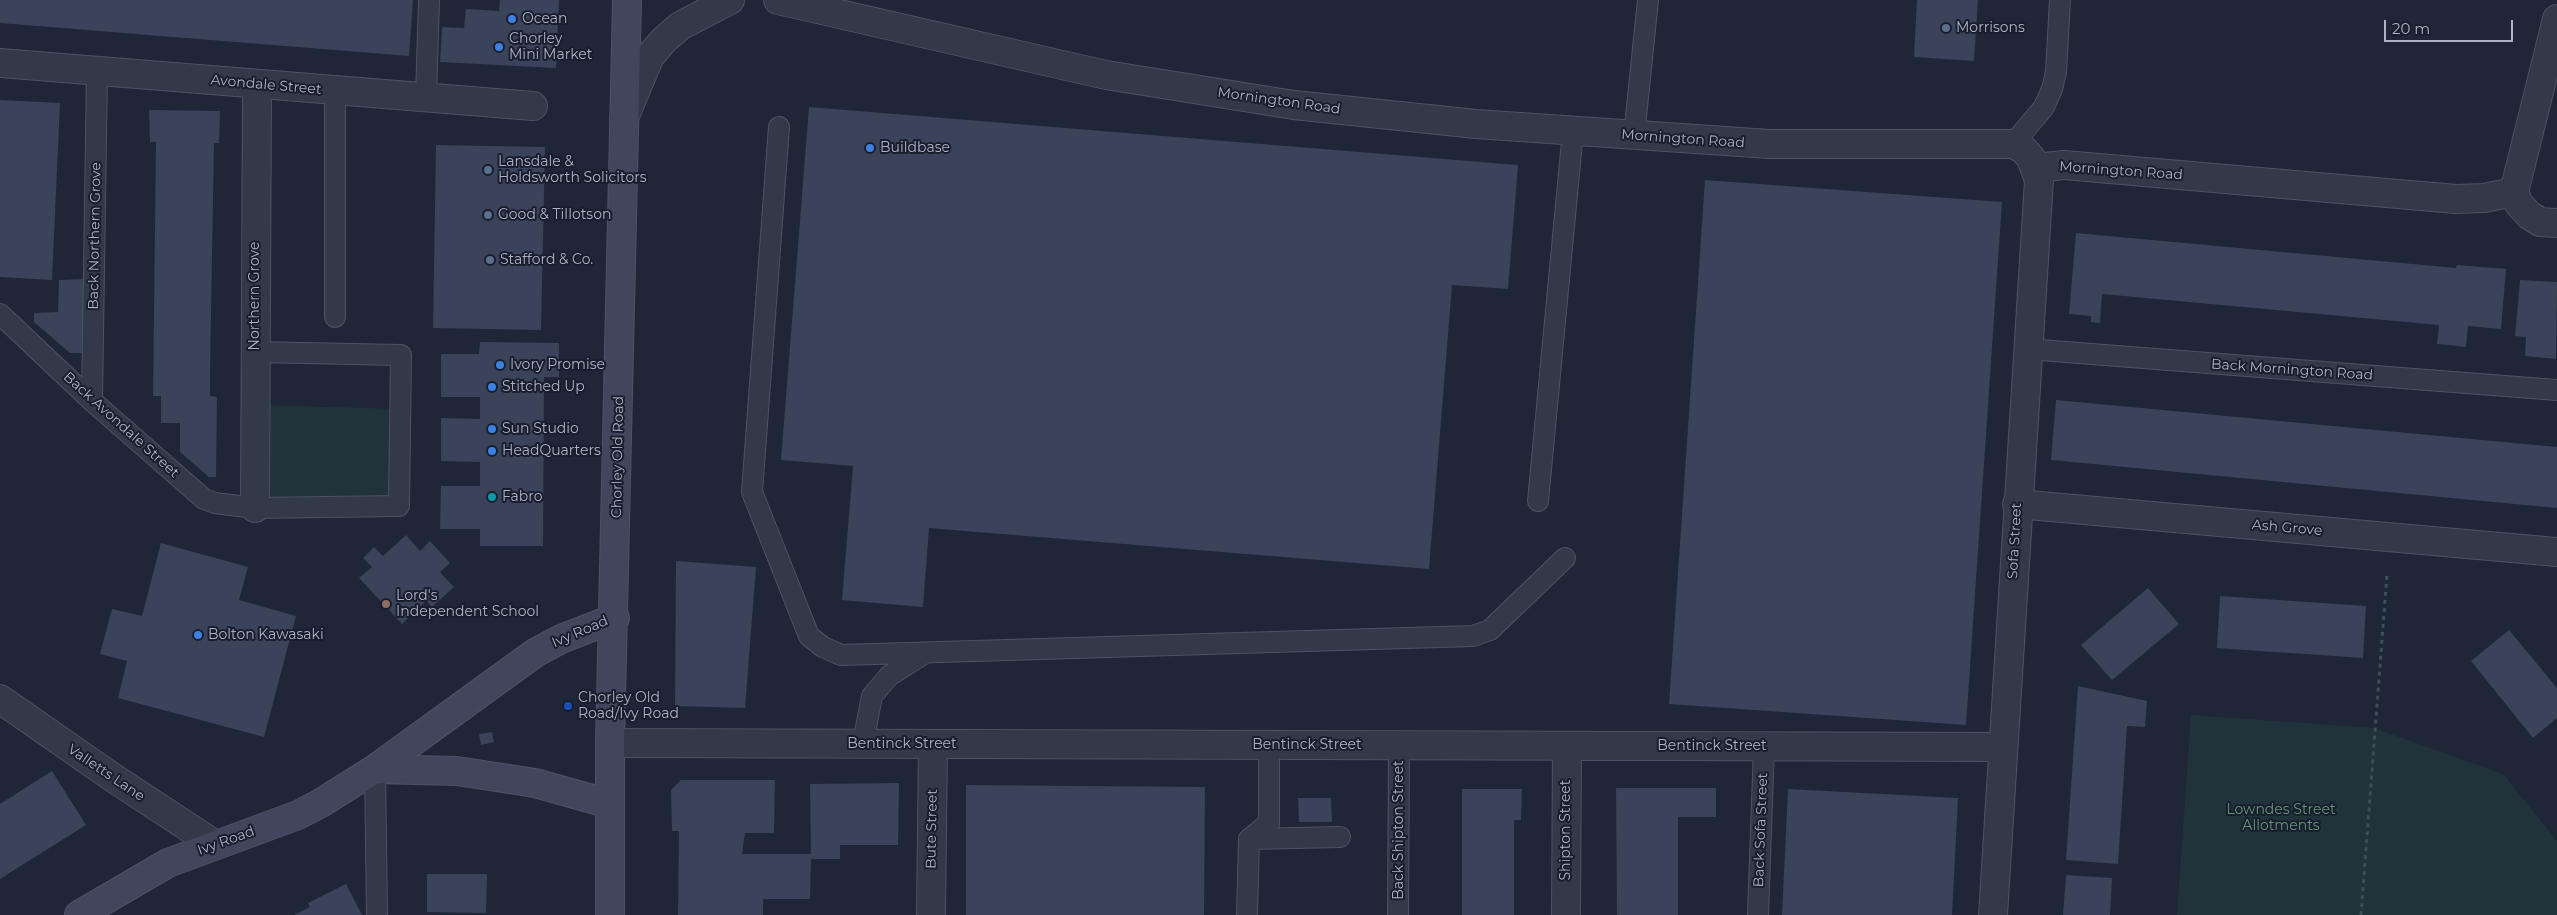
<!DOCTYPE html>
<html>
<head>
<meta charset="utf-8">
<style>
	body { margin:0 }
	#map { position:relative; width:2557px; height:915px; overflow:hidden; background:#1f2638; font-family:Montserrat,sans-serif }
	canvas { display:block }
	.scale { position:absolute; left:2384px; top:20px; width:129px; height:22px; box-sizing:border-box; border:2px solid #acb3c6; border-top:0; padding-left:6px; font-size:15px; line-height:18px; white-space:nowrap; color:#acb3c6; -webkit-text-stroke:4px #181e2d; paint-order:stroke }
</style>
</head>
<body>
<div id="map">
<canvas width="2557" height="915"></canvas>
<div class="scale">20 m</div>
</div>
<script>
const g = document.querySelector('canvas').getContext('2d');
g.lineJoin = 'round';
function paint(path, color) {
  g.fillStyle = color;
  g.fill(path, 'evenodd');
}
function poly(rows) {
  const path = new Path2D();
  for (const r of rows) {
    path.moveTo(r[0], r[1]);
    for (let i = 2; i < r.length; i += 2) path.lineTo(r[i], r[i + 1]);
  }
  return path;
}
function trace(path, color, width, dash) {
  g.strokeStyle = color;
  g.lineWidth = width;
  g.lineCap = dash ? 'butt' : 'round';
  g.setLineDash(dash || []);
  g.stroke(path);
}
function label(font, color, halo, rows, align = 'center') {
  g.font = font + ' Montserrat,sans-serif';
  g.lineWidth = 4;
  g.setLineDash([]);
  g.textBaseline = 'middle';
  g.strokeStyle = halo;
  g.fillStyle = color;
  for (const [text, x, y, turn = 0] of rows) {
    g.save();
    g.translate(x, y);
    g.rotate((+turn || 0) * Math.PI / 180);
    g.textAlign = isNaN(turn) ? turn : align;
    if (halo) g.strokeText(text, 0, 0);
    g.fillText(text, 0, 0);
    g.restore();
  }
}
paint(poly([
	[257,405,400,409,399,506,255,508],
	[2191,715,2374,728,2503,774,2557,841,2557,915,2177,915]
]), '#21333a');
paint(poly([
	[0,0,413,0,409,56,0,23],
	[500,0,559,0,556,68,440,62,442,27,464,28,466,9,499,11],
	[1917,0,1978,0,1974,61,1914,57],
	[0,100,60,103,52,280,0,277],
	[809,107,1518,165,1508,289,1452,285,1429,569,929,528,923,607,842,600,853,466,781,460],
	[149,110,220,111,219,143,214,143,210,371,210,396,217,397,216,477,209,477,180,452,180,423,161,423,161,396,153,396,156,142,150,142],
	[436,145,545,147,541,330,433,328],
	[1705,180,2002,202,1966,725,1669,704],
	[2076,233,2456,268,2457,265,2506,269,2501,329,2468,326,2466,347,2450,345,2437,344,2439,325,2102,294,2100,323,2091,322,2091,316,2069,314],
	[84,279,84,353,70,353,34,322,34,313,58,312,59,280],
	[2520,280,2557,282,2556,359,2525,356,2526,337,2515,336],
	[480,342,559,343,559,377,544,377,543,546,480,546,480,529,440,529,441,486,480,486,480,462,441,461,441,418,480,419,480,397,441,397,441,354,479,354],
	[2056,400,2557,447,2557,508,2051,460],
	[406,535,420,551,430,541,450,563,440,572,454,587,432,607,426,601,402,624,359,578,372,567,363,558,374,547,383,556],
	[161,543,248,567,239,600,296,616,264,737,118,698,127,661,100,654,112,609,142,616],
	[676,561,756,567,745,708,675,706],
	[2148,588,2179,624,2112,680,2081,645],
	[2220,596,2366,606,2363,658,2217,648],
	[2509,630,2557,688,2557,718,2533,738,2471,661],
	[2078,686,2147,701,2145,727,2127,726,2118,864,2066,860],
	[492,732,494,742,481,745,479,734],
	[52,771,86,825,0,879,0,804],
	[681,780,775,780,774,833,745,833,742,854,811,854,810,784,899,783,898,845,840,845,840,859,811,859,810,899,763,899,763,915,678,915,679,831,672,831,671,790],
	[966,785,1205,787,1204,915,966,915],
	[1616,788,1716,788,1716,817,1678,817,1678,915,1617,915],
	[1462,789,1522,789,1521,820,1514,820,1514,915,1462,915],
	[1788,789,1958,798,1952,915,1782,915],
	[1298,798,1331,798,1332,822,1299,822],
	[427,874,487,874,486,913,427,912],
	[2066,875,2112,878,2110,915,2063,915],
	[346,884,362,915,294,915,310,907,308,903]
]), '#3a4359');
const lane = poly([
	[335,90,335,317],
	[426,98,429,0],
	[779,127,752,492,809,636,823,647,841,655,1473,636,1490,630,1565,558],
	[1634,136,1648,0],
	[2013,144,2044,107,2052,89,2056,72,2060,0],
	[0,314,92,401,204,499,215,503,255,508,399,506,401,355,255,352],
	[2027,349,2557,390],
	[92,401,97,71],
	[1538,501,1573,131],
	[863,743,872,696,889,676,925,653],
	[375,769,377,915],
	[1249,839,1340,837],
	[1247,915,1249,839,1269,823,1269,744],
	[1398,915,1399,745],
	[1758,915,1764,746]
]);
const street = poly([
	[778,0,1106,75,1294,105,1476,124,1769,144,2013,144,2023,149,2031,158,2039,180,1993,915],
	[0,63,533,106],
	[624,118,650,56,664,40,680,26,730,0],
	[2036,168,2064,165,2456,199,2484,198,2514,192,2519,204,2529,215,2540,222,2557,223],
	[2514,192,2557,19],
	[2017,504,2557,552],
	[255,508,257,84],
	[0,699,112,777,214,844],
	[610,743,2003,747],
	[931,915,933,744],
	[1566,915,1567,746]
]);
const secondary = poly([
	[375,769,457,771,535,783,610,804],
	[79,915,168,863,298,815,321,803,375,769,535,653,561,639,615,618],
	[610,915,610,743,627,0]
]);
trace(lane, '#4d5364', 22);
trace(street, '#4d5364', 30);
trace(secondary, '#4d5364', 30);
trace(poly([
	[2361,915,2387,574]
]), '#3b4f54', 3, [4, 4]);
trace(lane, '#323949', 20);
trace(street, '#323949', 28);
trace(secondary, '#40475c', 28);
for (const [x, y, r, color] of [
	[512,19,5,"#3f7fe0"],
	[1946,28,5,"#5c6f8a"],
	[499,47,5,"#3f7fe0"],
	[870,148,5,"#3f7fe0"],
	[488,170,5,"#5c6f8a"],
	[488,215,5,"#5c6f8a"],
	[490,260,5,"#5c6f8a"],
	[500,365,5,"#3f7fe0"],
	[492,387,5,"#3f7fe0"],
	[492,429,5,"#3f7fe0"],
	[492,451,5,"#3f7fe0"],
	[492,497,5,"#0f9aa8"],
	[386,604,5,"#8d6e63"],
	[198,635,5,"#3f7fe0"],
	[568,706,5,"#1a4fb4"]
]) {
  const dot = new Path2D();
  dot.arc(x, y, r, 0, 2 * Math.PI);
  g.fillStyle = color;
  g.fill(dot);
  trace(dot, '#181e2d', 2);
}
label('14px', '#acb3c6', '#181e2d', [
	["Ocean",522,19],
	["Morrisons",1956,28],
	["Chorley",509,39],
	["Mini Market",509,55],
	["Buildbase",880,148],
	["Lansdale &",498,162],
	["Holdsworth Solicitors",498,178],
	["Good & Tillotson",498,215],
	["Stafford & Co.",500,260],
	["Ivory Promise",510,365],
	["Stitched Up",502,387],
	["Sun Studio",502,429],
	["HeadQuarters",502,451],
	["Fabro",502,497],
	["Lord's",396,596],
	["Independent School",396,612],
	["Bolton Kawasaki",208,635],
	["Chorley Old",578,698],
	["Road/Ivy Road",578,714]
], 'left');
label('14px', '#acb3c6', '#181e2d', [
	["Avondale Street",266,85,5],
	["Mornington Road",1279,101,8],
	["Mornington Road",1683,139,4],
	["Mornington Road",2121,171,4],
	["Back Northern Grove",95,236,-89],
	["Northern Grove",255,296,-90],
	["Back Mornington Road",2292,370,4],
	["Back Avondale Street",121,425,42],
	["Chorley Old Road",618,457,-89],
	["Ash Grove",2287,528,5],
	["Sofa Street",2015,541,-87],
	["Ivy Road",580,632,-23],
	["Bentinck Street",902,744],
	["Bentinck Street",1307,745],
	["Bentinck Street",1712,746],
	["Valletts Lane",106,773,34],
	["Bute Street",932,829,-89],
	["Back Shipton Street",1399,830,-90],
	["Shipton Street",1566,830,-90],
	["Back Sofa Street",1761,830,-88],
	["Ivy Road",226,841,-20]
]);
label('14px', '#639776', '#181e2d', [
	["Lowndes Street",2281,810],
	["Allotments",2281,826]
]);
</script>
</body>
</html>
